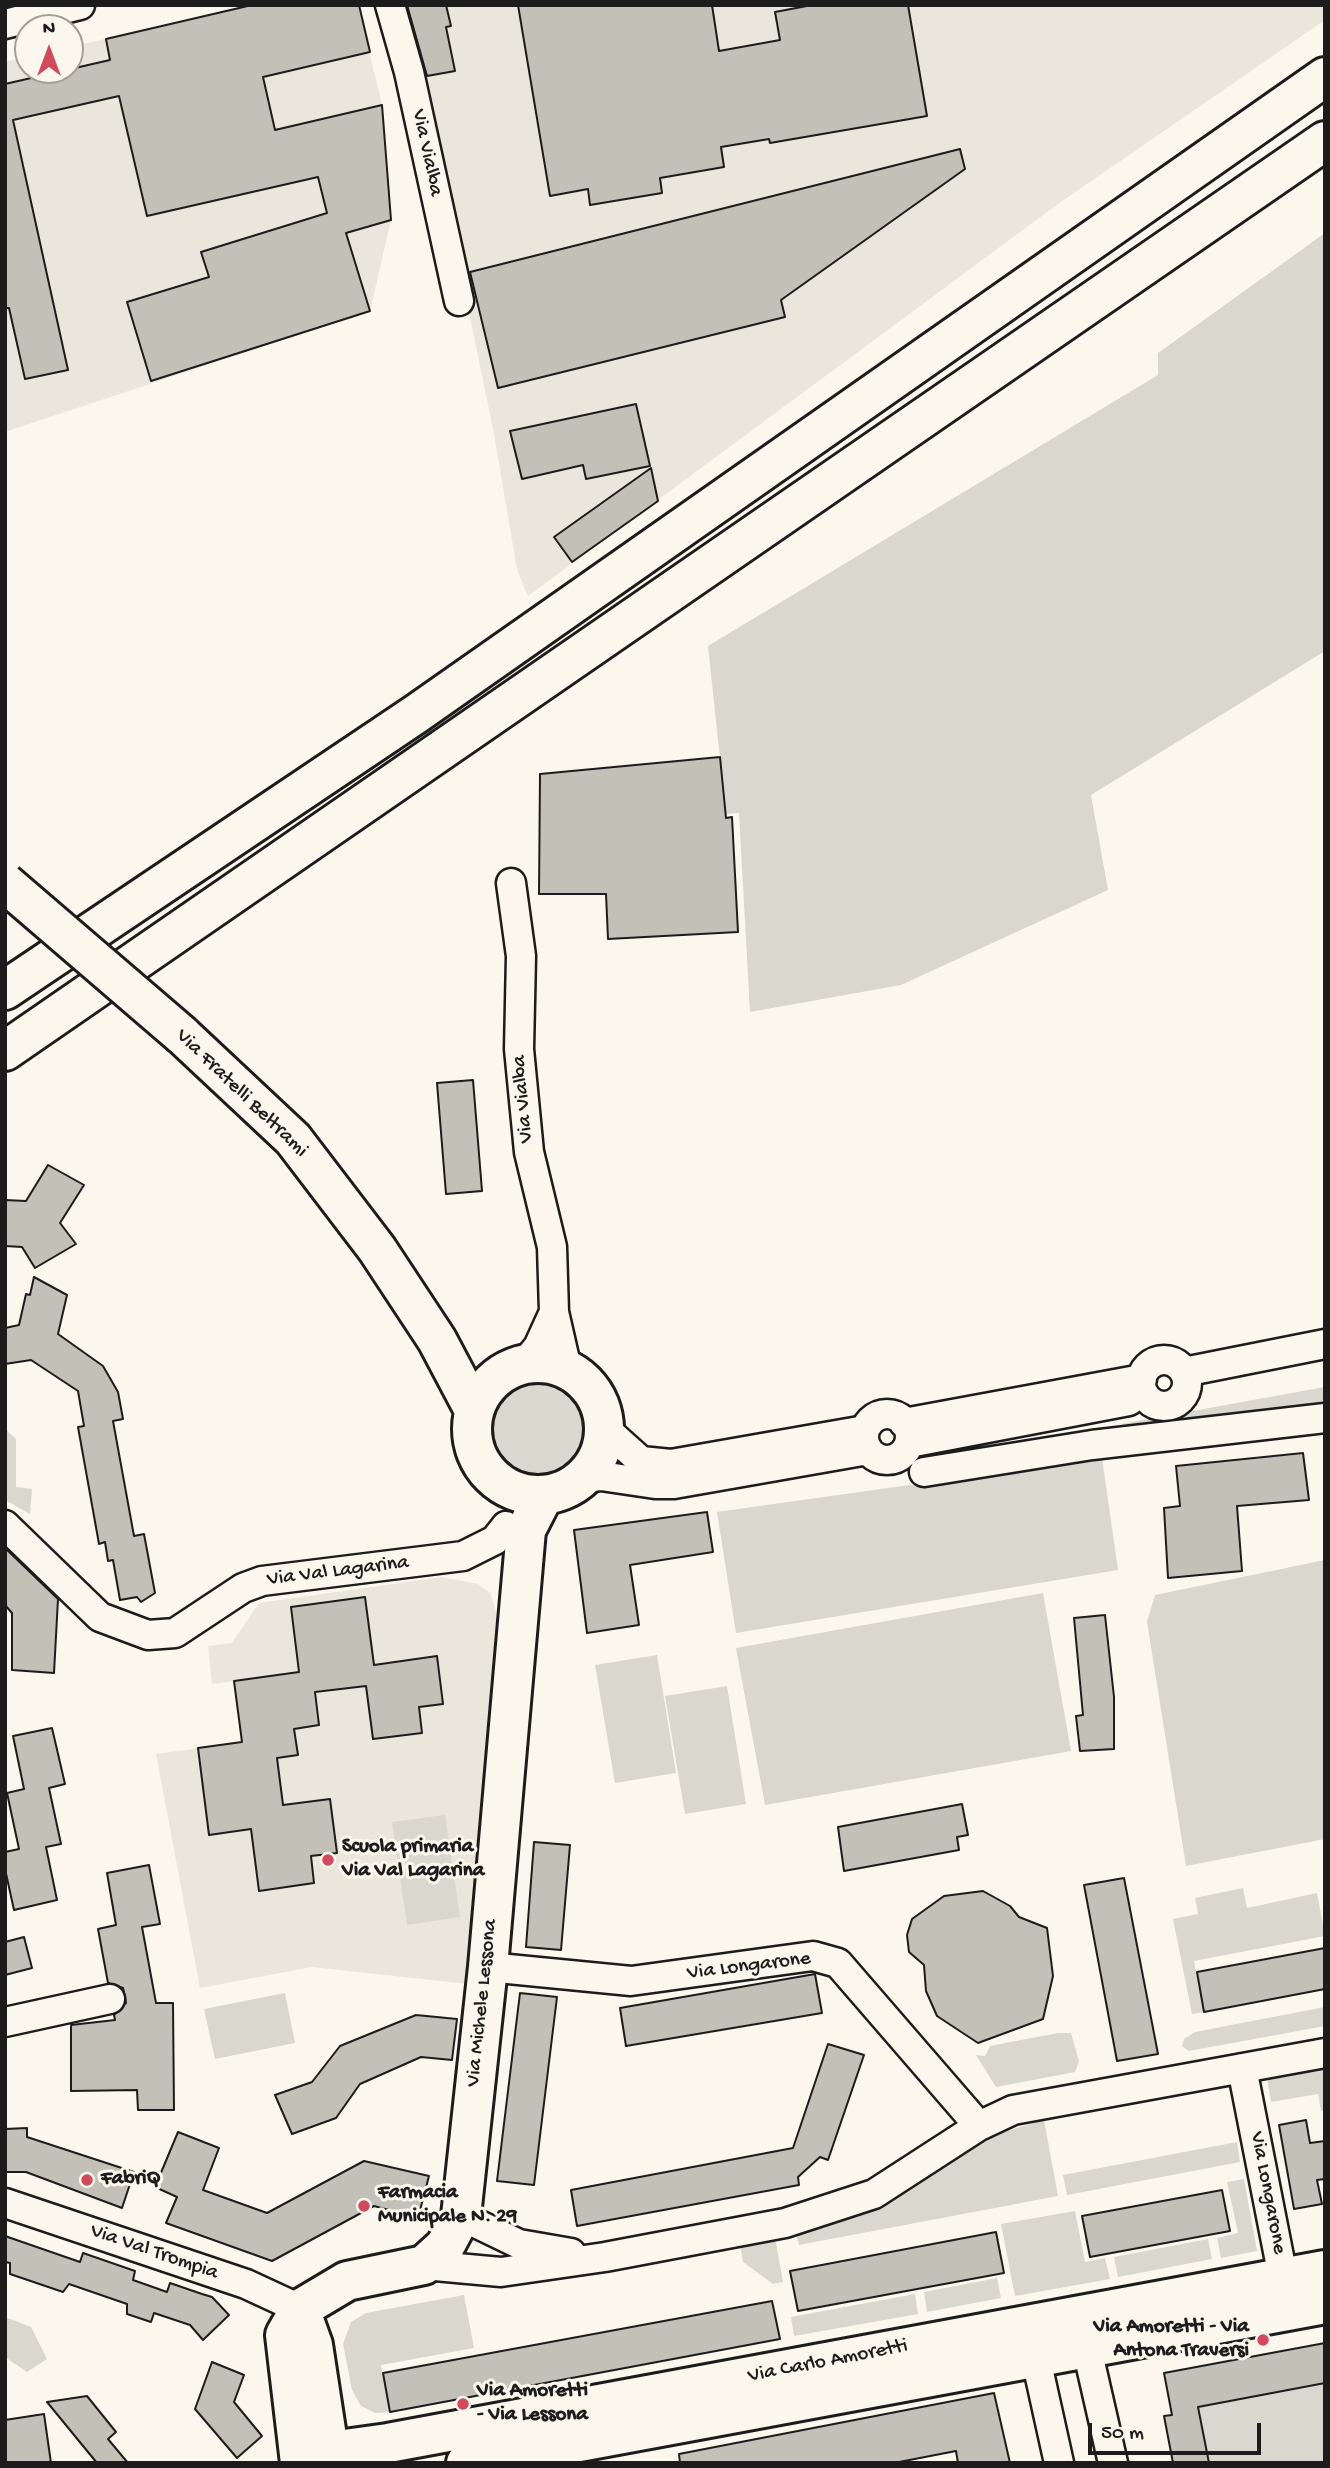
<!DOCTYPE html>
<html>
<head>
<meta charset="utf-8">
<style>
	body { margin:0 }
	#map { position:relative; width:1330px; height:2468px; overflow:hidden; background:#fbf7ec; font-family:"Gochi Hand",sans-serif }
	canvas { display:block }
	.frame { position:absolute; inset:0; border:7px solid #1c1c1c; pointer-events:none }
	.north { position:absolute; left:14px; top:14px; width:70px; height:70px; box-sizing:border-box; background:#fbf7ec; border:2px solid #a29f99; border-radius:50%; rotate:0deg; font-size:19px; font-weight:700; line-height:28px; text-align:center; color:#1c1c1c }
	.north::after { content:''; display:block; margin:auto; width:24px; height:32px; background:#d1495b; clip-path:polygon(50% 0,100% 100%,50% 72%,0 100%) }
	.scale { position:absolute; left:1088px; top:2423px; width:173px; height:32px; box-sizing:border-box; border:4px solid #1c1c1c; border-top:0; padding-left:9px; font-size:21px; line-height:24px; white-space:nowrap; color:#1c1c1c; -webkit-text-stroke:5px #fbf7ec; paint-order:stroke }
</style>
</head>
<body>
<div id="map">
<canvas width="1330" height="2468"></canvas>
<div class="frame"></div>
<div class="north">N</div>
<div class="scale">50 m</div>
</div>
<script>
const g = document.querySelector('canvas').getContext('2d');
g.lineJoin = 'round';
function paint(path, color) {
  g.fillStyle = color;
  g.fill(path, 'evenodd');
}
function poly(rows) {
  const path = new Path2D();
  for (const r of rows) {
    if (r.length === 3) {
      path.moveTo(r[0] + r[2], r[1]);
      path.arc(r[0], r[1], r[2], 0, 2 * Math.PI);
      continue;
    }
    path.moveTo(r[0], r[1]);
    for (let i = 2; i < r.length; i += 2) path.lineTo(r[i], r[i + 1]);
  }
  return path;
}
function trace(path, color, width, dash) {
  g.strokeStyle = color;
  g.lineWidth = width;
  g.lineCap = dash ? 'butt' : 'round';
  g.setLineDash(dash || []);
  g.stroke(path);
}
function label(font, color, halo, rows, align = 'center') {
  g.font = font + ' "Gochi Hand",sans-serif';
  g.lineWidth = 6;
  g.setLineDash([]);
  g.textBaseline = 'middle';
  g.strokeStyle = halo;
  g.fillStyle = color;
  for (const [text, x, y, turn = 0] of rows) {
    g.save();
    g.translate(x, y);
    g.rotate((+turn || 0) * Math.PI / 180);
    g.textAlign = isNaN(turn) ? turn : align;
    if (halo) g.strokeText(text, 0, 0);
    g.fillText(text, 0, 0);
    g.restore();
  }
}
paint(poly([
	[252,5,358,5,382,105,391,220,370,311,5,432,5,62,28,56,28,70,70,70,70,47],
	[406,5,1325,5,1325,20,1058,204,528,596,517,570,494,434],
	[442,1577,478,1584,490,1593,499,1620,468,1984,312,1967,200,1988,156,1754,242,1742,234,1681,212,1684,208,1646,232,1643,259,1603]
]), '#eae6dc');
paint(poly([
	[1325,233,1325,651,1091,795,1108,890,901,985,750,1012,739,813,726,814,708,646,1158,375,1158,353],
	[538,1427,50],
	[1325,1387,1325,1409,1123,1436,1121,1424],
	[5,1429,16,1439,16,1487,32,1489,30,1514,5,1500],
	[1102,1458,1118,1570,736,1633,717,1512],
	[1325,1560,1325,1839,1186,1866,1147,1622,1155,1595],
	[1043,1593,1071,1751,765,1805,736,1648],
	[657,1655,676,1773,615,1783,595,1665],
	[727,1686,746,1804,685,1814,665,1696],
	[445,1815,460,1917,407,1925,392,1822],
	[1243,1888,1247,1908,1317,1893,1325,1936,1194,1961,1204,2012,1192,2014,1173,1919,1198,1914,1195,1898],
	[285,1993,295,2043,215,2059,204,2009],
	[1325,2007,1325,2026,1189,2051,1182,2046,1184,2039,1195,2032],
	[1058,2033,1071,2033,1079,2061,1075,2072,996,2087,976,2055,985,2056,990,2046],
	[1325,2067,1325,2110,1321,2111,1318,2094,1271,2102,1267,2078],
	[1044,2120,1058,2196,799,2245,796,2233,829,2225,887,2204,984,2138],
	[1237,2142,1240,2162,1067,2195,1063,2175],
	[1244,2179,1257,2251,1221,2258,1217,2238,1238,2233,1227,2182],
	[1075,2211,1085,2262,1105,2258,1110,2279,1015,2296,1001,2224],
	[775,2238,783,2282,773,2284,743,2262,740,2244],
	[1208,2239,1212,2259,1118,2277,1114,2257],
	[997,2278,1001,2298,927,2312,924,2292],
	[915,2294,918,2314,794,2336,791,2317],
	[464,2295,474,2348,381,2365,390,2412,375,2413,361,2406,352,2390,343,2344,351,2322,366,2313],
	[5,2317,31,2327,47,2359,27,2372,5,2357],
	[1325,2383,1325,2463,1209,2463,1198,2407]
]), '#dad7ce');
const building = poly([
	[252,5,359,5,370,52,263,77,275,130,382,105,391,220,346,233,370,311,151,381,127,302,209,277,201,252,327,213,318,177,147,216,119,96,13,120,68,370,25,379,9,308,5,308,5,84,110,60,106,39,252,5],
	[407,5,446,5,451,26,446,27,455,71,427,76,407,5],
	[518,5,712,5,719,51,780,40,775,12,812,5,908,5,927,116,770,143,769,139,721,147,724,167,660,178,662,193,590,205,588,189,550,196,518,5],
	[960,149,965,169,781,300,785,317,498,388,470,272,960,149],
	[636,404,650,466,586,479,583,465,522,479,510,431,636,404],
	[651,468,658,501,572,562,554,537,651,468],
	[720,757,726,818,732,817,738,932,608,939,606,894,539,894,540,774,720,757],
	[473,1080,482,1191,446,1194,437,1083,473,1080],
	[48,1165,84,1185,60,1223,76,1244,35,1268,22,1247,5,1246,5,1200,26,1201,48,1165],
	[34,1277,67,1295,58,1334,103,1366,118,1392,123,1419,113,1421,134,1536,144,1534,155,1593,141,1602,137,1597,120,1600,113,1560,108,1561,105,1542,99,1544,78,1427,84,1426,78,1391,31,1360,5,1364,5,1328,19,1325,26,1294,30,1295,34,1277],
	[1303,1453,1309,1500,1237,1506,1242,1571,1168,1578,1164,1508,1180,1506,1176,1466,1303,1453],
	[707,1512,713,1552,630,1565,639,1625,587,1633,574,1530,707,1512],
	[5,1548,58,1599,54,1673,12,1670,12,1613,5,1605,5,1548],
	[365,1597,374,1665,437,1656,443,1704,419,1707,422,1733,373,1739,366,1686,315,1692,319,1725,294,1729,298,1755,277,1758,283,1805,330,1799,337,1853,311,1856,314,1883,259,1891,251,1829,209,1835,198,1748,242,1742,234,1681,299,1672,291,1607,365,1597],
	[1105,1615,1114,1697,1114,1749,1080,1751,1076,1716,1083,1715,1074,1618,1105,1615],
	[52,1728,65,1784,49,1788,61,1844,46,1847,57,1900,14,1910,5,1869,5,1852,19,1849,7,1793,24,1789,13,1736,52,1728],
	[962,1804,968,1835,957,1837,959,1850,844,1871,838,1827,962,1804],
	[534,1842,570,1845,561,1950,526,1947,534,1842],
	[149,1865,160,1924,142,1927,156,2003,173,2003,174,2110,138,2110,137,2090,71,2091,71,2025,115,2020,114,2015,126,2003,123,1988,108,1983,98,1929,116,1925,107,1873,149,1865],
	[1124,1878,1158,2054,1117,2061,1084,1885,1124,1878],
	[983,1891,1010,1906,1019,1917,1047,1928,1053,1976,1043,2019,978,2043,937,2016,926,1991,924,1965,909,1952,907,1935,912,1919,944,1896,983,1891],
	[24,1937,32,1968,5,1975,5,1942,24,1937],
	[1325,1948,1325,1989,1204,2012,1197,1972,1325,1948],
	[815,1974,822,2013,626,2046,620,2008,815,1974],
	[520,1993,557,1997,534,2185,497,2181,520,1993],
	[416,2015,457,2019,452,2060,421,2057,360,2084,336,2118,292,2134,275,2095,312,2082,340,2046,416,2015],
	[828,2044,864,2055,828,2160,820,2157,798,2177,799,2185,577,2226,571,2190,793,2148,828,2044],
	[1306,2120,1310,2143,1325,2141,1325,2179,1317,2180,1322,2204,1294,2209,1279,2125,1306,2120],
	[27,2128,27,2137,134,2172,122,2208,26,2172,5,2172,5,2129,27,2128],
	[178,2132,219,2148,203,2190,267,2213,364,2161,429,2176,418,2218,374,2206,272,2261,166,2223,177,2197,155,2187,178,2132],
	[1222,2190,1230,2231,1090,2257,1082,2216,1222,2190],
	[996,2232,1004,2273,798,2311,790,2271,996,2232],
	[5,2236,80,2262,83,2253,135,2271,133,2280,167,2292,170,2283,202,2294,212,2297,229,2315,203,2340,190,2325,154,2313,151,2322,127,2314,127,2304,69,2284,63,2292,10,2274,10,2263,5,2262,5,2236],
	[772,2301,780,2339,390,2412,383,2373,772,2301],
	[1325,2343,1325,2383,1198,2407,1209,2463,1173,2463,1164,2416,1172,2415,1164,2373,1325,2343],
	[212,2362,244,2375,234,2402,262,2436,237,2458,195,2409,212,2362],
	[994,2393,1010,2463,958,2463,956,2451,894,2463,680,2463,679,2454,994,2393],
	[87,2396,116,2432,108,2439,128,2463,97,2463,47,2402,87,2396],
	[44,2414,51,2463,5,2463,5,2420,44,2414]
]);
paint(building, '#c3c0b8');
trace(building, '#1c1c1c', 2);
const street = poly([
	[390,5,409,72,459,301],
	[5,24,80,5],
	[511,883,521,956,519,1049,529,1152,552,1247,554,1312,567,1369],
	[1164,1383,23],
	[524,1364,538,1347,554,1312],
	[1184,1372,1325,1344],
	[887,1437,23],
	[604,1419,612,1435,641,1461,671,1464,865,1430],
	[904,1423,1142,1379],
	[909,1443,1129,1401],
	[924,1472,1092,1445,1325,1418],
	[583,1478,601,1476,655,1484,674,1484,868,1450],
	[5,1525,100,1617,148,1635,175,1633,243,1588,262,1581,463,1556,495,1540,506,1526],
	[488,1967,631,1981,813,1956,838,1963,979,2126],
	[5,2022,110,1999],
	[1242,2068,1283,2277],
	[5,2203,246,2284,300,2309],
	[461,2216,519,2244,571,2253],
	[424,2265,501,2272,605,2257,785,2223,874,2194,979,2126,1013,2110,1325,2053],
	[1074,2337,1087,2349,1113,2463],
	[1045,2341,1036,2359,1059,2463]
]);
const secondary = poly([
	[182,1035,293,1139,377,1249,437,1340,473,1408],
	[538,1429,66],
	[300,2309,313,2345,331,2463],
	[300,2463,285,2335,300,2309,347,2281,424,2265,445,2246,461,2216,488,1967,526,1530,544,1495],
	[313,2463,330,2451,388,2443,1325,2270],
	[466,2463,1325,2304]
]);
const highway = poly([
	[5,990,416,714,1325,77],
	[5,1051,1325,141]
]);
trace(street, '#1c1c1c', 33);
trace(secondary, '#1c1c1c', 44);
trace(highway, '#1c1c1c', 44);
trace(street, '#fbf7ec', 28);
trace(secondary, '#fbf7ec', 38);
trace(highway, '#fbf7ec', 38);
const secondaryBridge = poly([
	[5,883,182,1035]
]);
trace(secondaryBridge, '#1c1c1c', 44, []);
trace(secondaryBridge, '#fbf7ec', 38);
for (const [x, y, r, color] of [
	[328,1860,7,"#d1495b"],
	[87,2180,7,"#d1495b"],
	[364,2206,7,"#d1495b"],
	[1263,2340,7,"#d1495b"],
	[463,2404,7,"#d1495b"]
]) {
  const dot = new Path2D();
  dot.arc(x, y, r, 0, 2 * Math.PI);
  g.fillStyle = color;
  g.fill(dot);
  trace(dot, '#fbf7ec', 2.5);
}
label('21px', '#1c1c1c', '#fbf7ec', [
	["Via Vialba",426,153,78],
	["Via Fratelli Beltrami",241,1094,44],
	["Via Vialba",524,1099,-95],
	["Via Val Lagarina",338,1572,-7],
	["Via Longarone",749,1967,-7],
	["Via Michele Lessona",483,2003,-84],
	["Via Longarone",1267,2193,79],
	["Via Val Trompia",154,2253,19],
	["Via Carlo Amoretti",828,2362,-11]
]);
label('bold 21px', '#1c1c1c', '#fbf7ec', [
	["Scuola primaria",342,1848],
	["Via Val Lagarina",342,1872],
	["FabriQ",101,2180],
	["Farmacia",378,2194],
	["Municipale N. 29",378,2218],
	["Via Amoretti - Via",1249,2328,"right"],
	["Antona Traversi",1249,2352,"right"],
	["Via Amoretti",477,2392],
	["- Via Lessona",477,2416]
], 'left');
</script>
</body>
</html>
